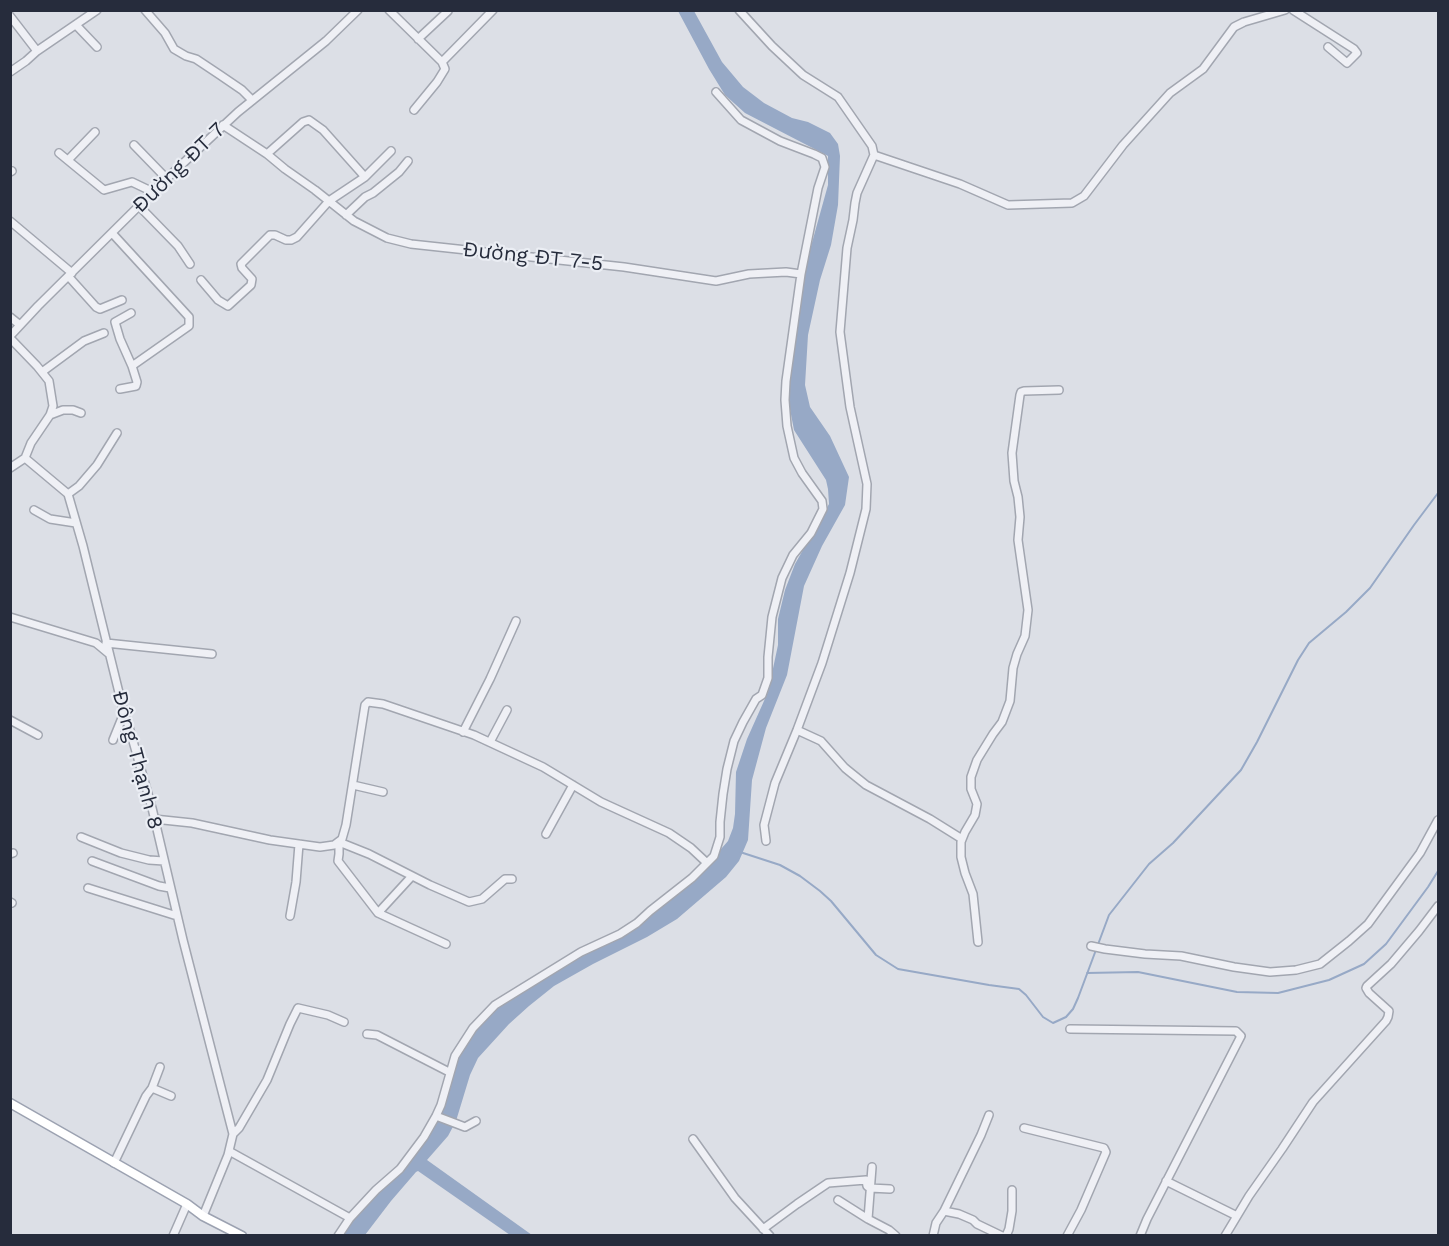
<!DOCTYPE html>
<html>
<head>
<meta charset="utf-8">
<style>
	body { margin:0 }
	#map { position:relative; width:1449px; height:1246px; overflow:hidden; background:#dcdfe6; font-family:"Work Sans",sans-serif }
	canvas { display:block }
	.frame { position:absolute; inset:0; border:12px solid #262c3c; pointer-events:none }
</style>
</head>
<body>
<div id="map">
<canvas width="1449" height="1246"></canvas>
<div class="frame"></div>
</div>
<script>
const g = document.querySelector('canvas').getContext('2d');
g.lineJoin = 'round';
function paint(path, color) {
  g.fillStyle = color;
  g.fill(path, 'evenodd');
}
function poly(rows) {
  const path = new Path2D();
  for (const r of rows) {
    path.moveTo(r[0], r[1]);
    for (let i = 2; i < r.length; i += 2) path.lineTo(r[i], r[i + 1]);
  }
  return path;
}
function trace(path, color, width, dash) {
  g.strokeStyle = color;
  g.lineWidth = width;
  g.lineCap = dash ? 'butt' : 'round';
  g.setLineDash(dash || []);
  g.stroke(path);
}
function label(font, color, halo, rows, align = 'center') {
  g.font = font + ' "Work Sans",sans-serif';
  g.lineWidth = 4.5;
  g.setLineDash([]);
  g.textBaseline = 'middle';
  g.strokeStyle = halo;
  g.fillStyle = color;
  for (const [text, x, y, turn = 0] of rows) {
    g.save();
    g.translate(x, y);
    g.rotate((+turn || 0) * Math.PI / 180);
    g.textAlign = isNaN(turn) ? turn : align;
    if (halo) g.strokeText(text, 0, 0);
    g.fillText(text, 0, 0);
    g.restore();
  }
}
paint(poly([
	[678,11,694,11,722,62,743,87,764,103,792,118,808,122,830,133,838,144,840,156,838,205,831,245,820,280,808,335,805,385,810,407,830,436,849,477,845,505,822,546,804,586,787,675,766,728,752,780,748,840,739,861,726,877,677,919,647,937,593,964,554,986,529,1006,509,1024,478,1058,470,1075,456,1121,448,1136,427,1160,532,1235,510,1235,418,1171,416,1172,391,1201,365,1235,339,1236,355,1216,417,1147,431,1129,456,1056,474,1028,499,1004,640,919,683,890,708,864,728,841,733,828,735,814,736,772,747,739,768,692,778,645,778,619,785,590,795,564,829,504,828,489,826,480,794,430,788,399,799,306,808,257,828,185,828,156,745,113,725,95,709,69]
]), '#97a9c6');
trace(poly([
	[740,852,780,865,800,876,820,891,831,901,876,955,898,969,989,985,1019,989,1026,995,1043,1017,1053,1023,1066,1017,1073,1009,1078,998,1109,915,1149,864,1173,843,1241,770,1257,742,1298,660,1309,643,1346,612,1370,588,1414,525,1438,493],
	[1087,973,1138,972,1237,992,1278,993,1329,980,1364,964,1386,944,1428,887,1438,871]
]), '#97a9c6', 2);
const minor = poly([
	[145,10,165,33,174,49,186,56,196,59,220,75,242,90,252,100],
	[389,10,442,62,445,69,437,82,414,110],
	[739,10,772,46,803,75,838,97,872,146,874,155,857,193,855,203,853,220,847,248,840,332,850,407,867,484,866,509,850,573,822,663,797,730,775,783,764,825,766,841],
	[1293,10,1354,49,1357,53,1347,63,1328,47],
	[10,16,37,51],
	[76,25,97,47],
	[418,39,448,11],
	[442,62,493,10],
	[10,72,26,61,37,51,97,10],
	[716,92,741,120,780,141,814,154,822,158,825,167,818,188,801,274],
	[223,125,267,154,285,169,315,190,354,221,387,238,411,244,624,267,716,281,749,274,786,272,801,274,786,381,785,400,787,426,794,458,802,473,822,501,823,509,811,533,793,555,782,578,772,617,768,657,768,678,762,695,756,699,743,722,734,741,727,769,723,794,720,822,720,837,714,856,692,878,650,911,637,923,620,934,581,952,495,1005,473,1028,455,1056,441,1105,436,1116,424,1137,400,1169,376,1190,350,1218,338,1236],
	[134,145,167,179],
	[59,153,104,190,132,182,153,192],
	[267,154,303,122,309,120,323,130,365,177],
	[874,155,960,184,1008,205,1072,203,1084,196,1123,145,1170,93,1203,69,1234,27,1244,22,1285,10],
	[68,160,95,132],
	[10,172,12,171],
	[139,206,178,246,190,264],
	[346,215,365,197,373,193,399,172,408,161],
	[10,221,72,273],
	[112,233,189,317,189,326,132,366,137,382,136,386,120,389],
	[69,277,96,307,100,309,122,300],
	[201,280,218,300,228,306,251,285,252,279,242,268,241,264,270,235,275,235,286,240,291,240,297,237,329,201,365,177,391,151],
	[131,313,115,322,120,339,132,366],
	[10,317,20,325],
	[10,336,38,306,163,182,238,112,326,41,358,10],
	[10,338,37,366,49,381,53,406,50,415,31,443,25,458,68,494,83,546,124,713,129,727,152,808,183,940,233,1134,228,1155,203,1216],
	[42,372,84,341,104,333],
	[50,415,63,410,73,410,81,413],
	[10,468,25,458],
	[68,494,79,486,97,465,117,433],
	[34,510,50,519,76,523],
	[10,617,96,643,108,653],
	[106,643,212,654],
	[10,720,38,735],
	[797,730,821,741,845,768,866,785,930,819,962,839],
	[463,732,490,679,516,621],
	[113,740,124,713],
	[490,742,507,710],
	[353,785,383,792],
	[154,819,192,823,270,840,320,847,334,845,342,839,346,825,365,705,368,702,383,704,474,735,543,767,601,802,669,833,691,848,707,863],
	[546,834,573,785],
	[81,837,121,853,149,860,164,861],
	[10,854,13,853],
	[92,861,159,886,170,888],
	[88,888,177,916],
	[10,902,12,903],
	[378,913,412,876],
	[290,916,296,882,299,844],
	[978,942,973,894,965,873,961,857,961,842,965,832,975,815,977,804,971,789,971,777,977,760,993,734,1002,722,1010,701,1013,668,1017,654,1025,636,1028,610,1018,540,1020,517,1018,497,1014,481,1012,453,1020,395,1021,392,1024,391,1059,390],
	[446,944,378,913,338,861,339,854,339,842,369,854,430,885,469,902,482,899,505,879,512,879],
	[1091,946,1105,949,1145,954,1181,956,1234,967,1270,972,1296,970,1320,964,1349,941,1368,924,1420,853,1438,820],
	[1070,1029,1236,1031,1241,1036,1147,1219,1140,1236],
	[367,1034,377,1035,449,1072],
	[152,1088,160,1067],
	[989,1115,981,1135,944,1211,959,1214,973,1220,977,1224,1002,1236],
	[436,1116,465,1127,476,1121],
	[1024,1128,1104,1148,1106,1152,1081,1210,1067,1236],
	[233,1134,239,1128,267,1080,290,1024,298,1008,328,1015,344,1022],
	[693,1139,735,1198,770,1236],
	[229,1151,350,1218],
	[114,1163,146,1096,152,1088,171,1096],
	[872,1167,868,1219,889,1230,896,1236],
	[1166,1181,1237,1216],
	[838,1200,868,1219],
	[763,1229,797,1204,828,1183,866,1180,867,1186,870,1188,890,1189],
	[173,1236,187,1204],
	[933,1236,936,1223,944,1211],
	[1006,1236,1009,1229,1012,1211,1012,1190],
	[1225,1236,1249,1196,1282,1149,1313,1102,1386,1021,1388,1017,1389,1011,1369,993,1366,988,1367,986,1391,964,1419,931,1438,906]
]);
const major = poly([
	[10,1103,187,1204,203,1216,242,1236]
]);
trace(minor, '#a2a6b0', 10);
trace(major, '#9ca2b1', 11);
trace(minor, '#eff0f5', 7);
trace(major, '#fff', 8);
label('21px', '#262c3c', '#ebeef4', [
	["Đường ĐT 7",179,168,-44],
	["Đường ĐT 7-5",533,257,6],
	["Đông Thạnh 8",137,760,75]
]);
</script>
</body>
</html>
